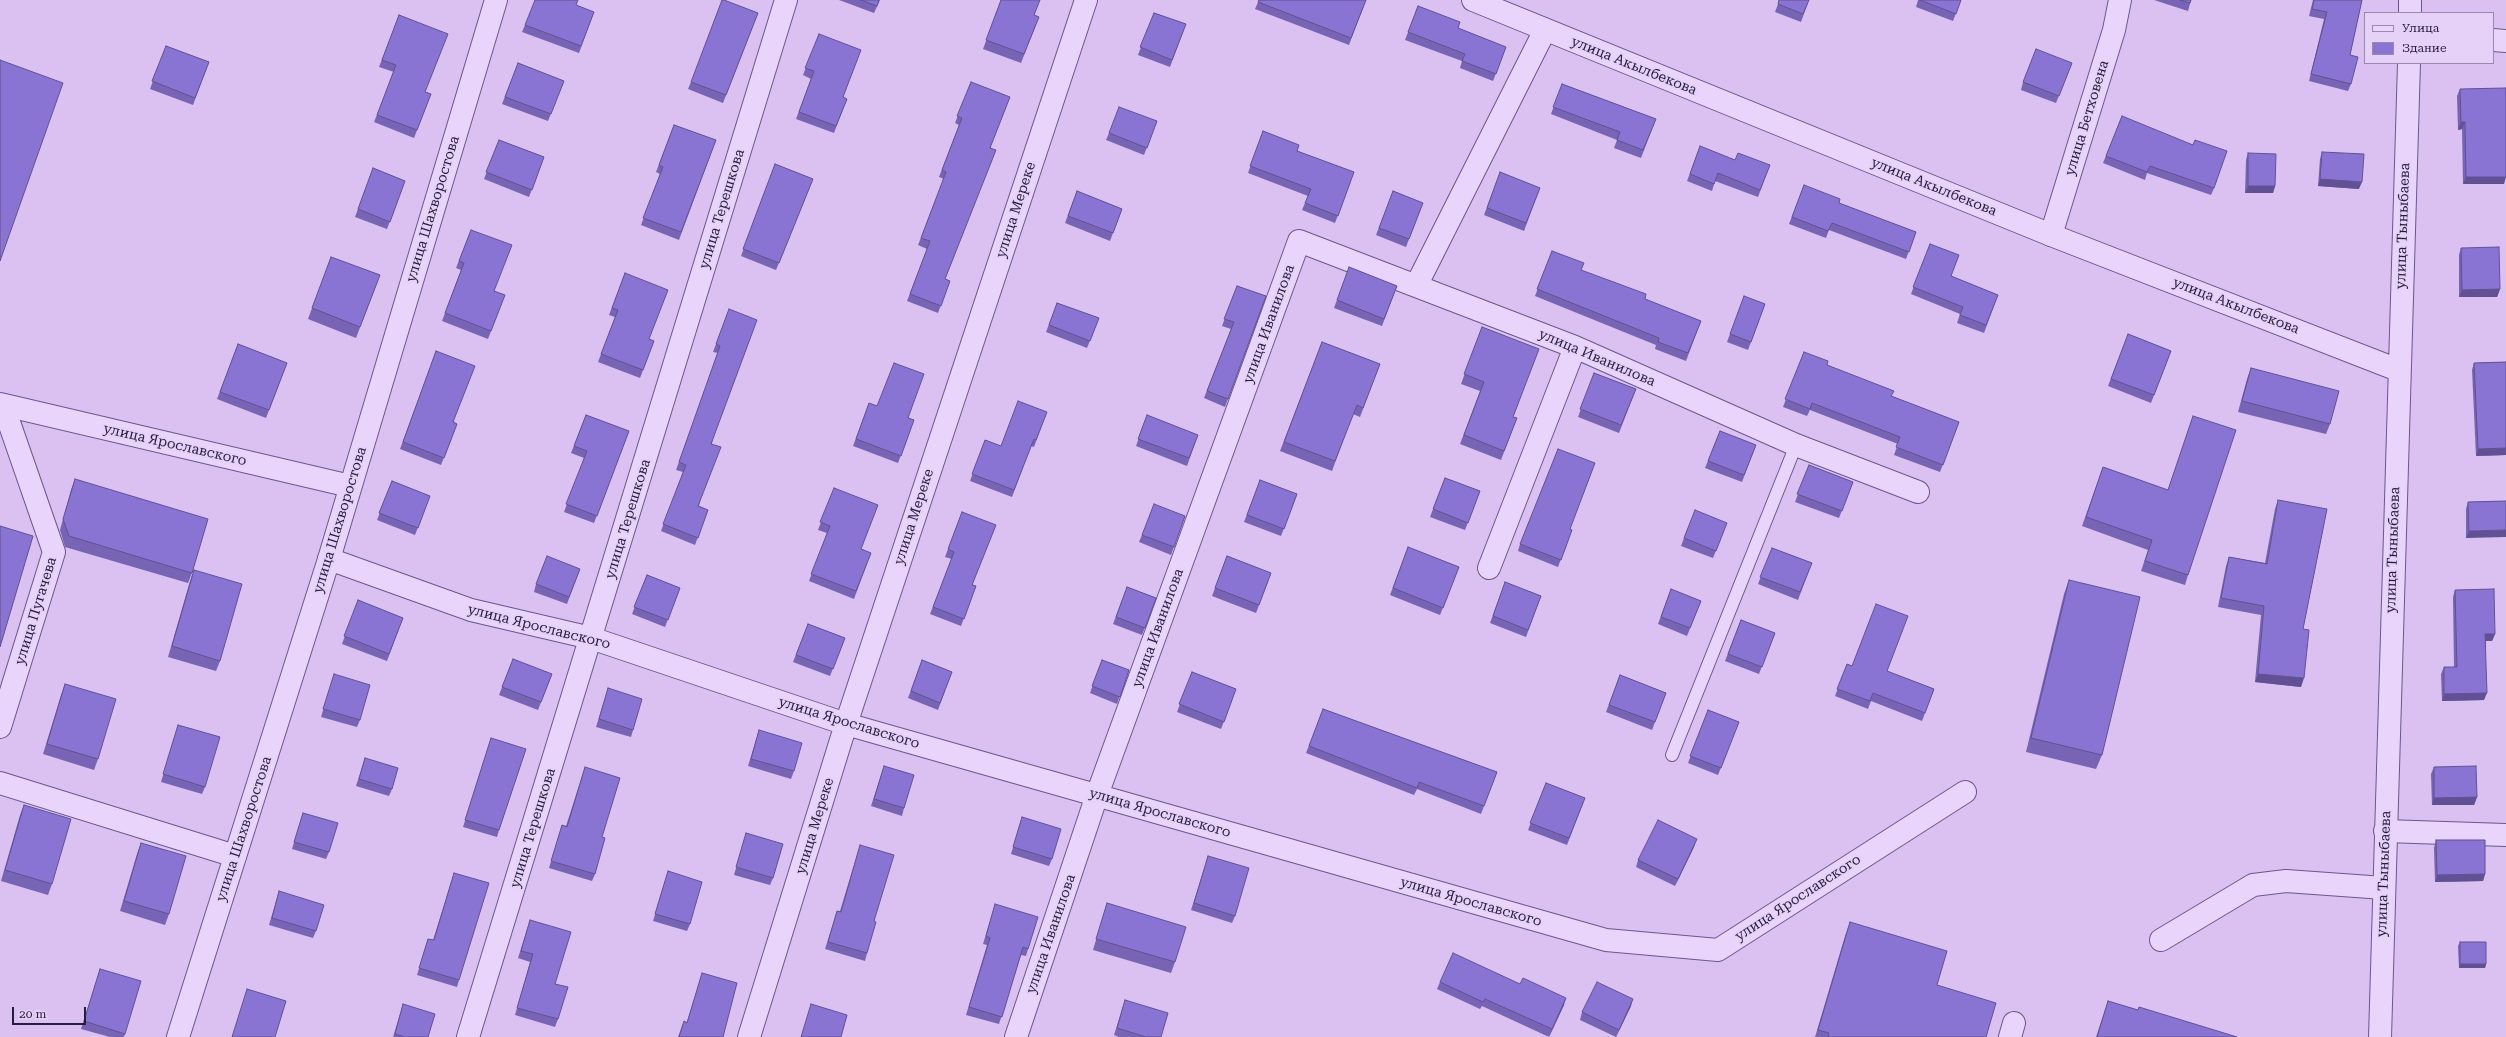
<!DOCTYPE html>
<html>
<head>
<meta charset="utf-8">
<style>
	body { margin:0 }
	#map { position:relative; width:2506px; height:1037px; overflow:hidden; background:#dac1f1; font-family:"Roboto Serif",serif }
	canvas { display:block }
	.legend { position:absolute; left:2364px; top:12px; width:130px; height:52px; box-sizing:border-box; background:#e6d1f8; border:1px solid #9989ac; margin:0; padding:5px 7px; list-style:none; font-size:12px; color:#261c3b }
	.legend li { display:flex; align-items:center; gap:8px; height:20px }
	.legend b { width:20px; border:1px solid #9989ac }
	.scale { position:absolute; left:12px; top:1007px; width:74px; height:18px; box-sizing:border-box; border:2px solid #261c3b; border-top:0; padding-left:5px; font-size:12px; line-height:14px; white-space:nowrap; color:#261c3b; -webkit-text-stroke:3px #e6d1f8; paint-order:stroke }
</style>
</head>
<body>
<div id="map">
<canvas width="2506" height="1037"></canvas>
<ul class="legend">
<li><b style="height:5px;background:#e9d5fb"></b>Улица</li>
<li><b style="height:11px;background:#8a74d3"></b>Здание</li>
</ul>
<div class="scale">20 m</div>
</div>
<script>
const g = document.querySelector('canvas').getContext('2d');
g.lineJoin = 'round';
function poly(rows) {
  const path = new Path2D();
  for (const r of rows) {
    path.moveTo(r[0], r[1]);
    for (let i = 2; i < r.length; i += 2) path.lineTo(r[i], r[i + 1]);
  }
  return path;
}
function trace(path, color, width, dash) {
  g.strokeStyle = color;
  g.lineWidth = width;
  g.lineCap = dash ? 'butt' : 'round';
  g.setLineDash(dash || []);
  g.stroke(path);
}
function paint(path, color) {
  g.fillStyle = color;
  g.fill(path, 'evenodd');
}
function label(font, color, halo, rows, align = 'center') {
  g.font = font + ' "Roboto Serif",serif';
  g.lineWidth = 4;
  g.setLineDash([]);
  g.textBaseline = 'middle';
  g.strokeStyle = halo;
  g.fillStyle = color;
  for (const [text, x, y, turn = 0] of rows) {
    g.save();
    g.translate(x, y);
    g.rotate((+turn || 0) * Math.PI / 180);
    g.textAlign = isNaN(turn) ? turn : align;
    if (halo) g.strokeText(text, 0, 0);
    g.fillText(text, 0, 0);
    g.restore();
  }
}
const service = poly([
	[1672,755,1796,445]
]);
const minor = poly([
	[2493,40,2506,41],
	[2051,235,2114,30,2120,0],
	[1416,286,1545,30],
	[0,404,350,486],
	[329,559,471,610,591,638,846,724,1606,940,1718,950,1965,792],
	[1489,568,1575,347],
	[0,727,54,552,3,405],
	[0,783,235,856],
	[2385,831,2506,835],
	[2161,940,2253,885,2286,881,2384,888],
	[468,1037,786,0],
	[749,1037,846,724,1086,0],
	[1016,1037,1097,795,1299,241,1575,347,1796,445,1918,492],
	[2010,1037,2014,1023]
]);
const tertiary = poly([
	[1473,0,2051,235,2398,370],
	[2410,13,2410,0],
	[178,1037,329,559,496,0],
	[2380,1037,2409,63]
]);
trace(service, '#6a578d', 14);
trace(minor, '#6a578d', 24);
trace(tertiary, '#6a578d', 24);
trace(service, '#e9d5fb', 12);
trace(minor, '#e9d5fb', 22);
trace(tertiary, '#e9d5fb', 22);
paint(poly([
	[839,0,880,0,874,13],
	[1001,0,1039,17,1021,63,983,49],
	[1259,0,1366,0,1349,45,1255,9],
	[1809,0,1801,22,1775,12,1778,4],
	[1918,0,1961,0,1953,21,1916,7],
	[2154,0,2191,0,2188,11],
	[2313,0,2362,0,2350,55,2351,84,2348,91,2309,81,2324,19,2309,16],
	[576,6,594,12,579,53,522,32,525,25],
	[1418,6,1458,28,1506,47,1493,81,1460,68,1462,61,1405,40],
	[758,13,723,103,688,89,691,82],
	[1154,13,1186,24,1170,67,1138,55],
	[399,15,425,92,431,94,414,138,374,122,394,72,379,67],
	[819,34,843,97,847,99,834,133,796,119,811,79,803,75],
	[166,46,209,62,193,105,150,89],
	[518,63,564,81,548,121,502,104],
	[2072,63,2056,103,2021,90,2023,82],
	[971,82,991,148,945,279,950,281,938,313,907,301,927,249,918,245,944,179,939,177,959,125,955,123],
	[1562,84,1656,119,1641,158,1614,148,1617,140,1551,114],
	[2460,89,2504,184,2463,184,2462,129,2458,130,2457,96],
	[2122,116,2214,188,2211,195,2147,173,2145,180,2103,163],
	[1157,121,1144,155,1106,140,1109,133],
	[674,125,716,140,679,240,641,225,660,174,656,172],
	[1263,131,1297,151,1354,172,1335,223,1302,210,1308,196,1248,173],
	[499,140,544,157,529,197,484,179],
	[1700,146,1735,160,1770,165,1758,197,1715,181,1712,191,1687,181],
	[2322,152,2359,189,2318,186,2320,159],
	[2248,153,2275,186,2273,193,2245,193,2246,160],
	[775,164,813,179,776,270,741,256],
	[373,168,405,181,387,229,355,217],
	[1500,172,1540,188,1524,231,1484,215],
	[1804,185,1839,203,1916,232,1906,259,1829,230,1826,238,1789,224],
	[1077,191,1122,209,1110,241,1065,223],
	[1393,191,1423,203,1406,247,1376,235],
	[471,230,494,291,505,295,488,339,442,321,461,270,456,268],
	[1930,244,1951,276,1998,295,1984,333,1957,323,1960,314,1911,294],
	[2461,248,2500,289,2497,297,2459,297,2459,255],
	[1552,251,1581,270,1645,299,1701,321,1686,361,1655,349,1656,345,1535,296],
	[331,257,380,275,356,338,308,319],
	[1349,267,1397,286,1382,326,1334,308],
	[625,273,649,339,654,341,640,378,598,362,615,317,609,315],
	[1237,286,1266,296,1225,407,1204,398,1231,329,1222,326],
	[1744,296,1765,304,1748,350,1727,342],
	[1057,303,1099,318,1087,348,1046,332],
	[729,309,712,444,699,506,708,510,695,545,661,531,683,472,676,470,718,353,713,352],
	[1482,327,1513,417,1517,418,1501,460,1460,444,1480,391,1461,384],
	[2128,334,2171,351,2151,403,2108,386],
	[1322,342,1380,364,1360,417,1353,414,1332,471,1280,451],
	[238,344,287,363,266,418,217,399],
	[436,351,454,422,457,424,441,465,400,449],
	[1804,352,1827,365,1891,396,1959,422,1940,472,1894,455,1898,444,1810,410,1807,416,1783,407],
	[2506,362,2506,455,2476,456,2472,370,2474,363],
	[2251,368,2330,424,2326,434,2238,412,2247,379],
	[1594,373,1636,389,1619,433,1578,417],
	[869,403,914,420,898,463,853,446],
	[1047,412,1034,447,1031,446,1012,497,970,481,985,440,1001,446],
	[586,415,629,431,594,523,564,512,584,458,571,453],
	[1147,415,1198,435,1187,466,1136,446],
	[2193,416,2188,575,2185,585,2141,571,2148,550,2082,526,2103,467,2168,490],
	[1720,431,1756,445,1742,482,1705,468],
	[1809,465,1853,482,1839,518,1795,502],
	[1445,478,1480,491,1465,530,1430,517],
	[75,479,192,573,188,583,65,547,60,530,71,490],
	[1260,480,1297,494,1281,536,1244,522],
	[392,481,430,496,415,535,377,520],
	[834,488,861,549,871,553,854,599,809,581,827,533,818,530],
	[2278,500,2303,629,2301,687,2255,682,2261,615,2218,607,2226,566,2229,557,2265,563,2275,509],
	[2506,501,2466,538,2466,509,2468,502],
	[962,512,973,585,976,586,961,626,930,614,952,559,945,557],
	[1185,516,1171,555,1139,542,1142,535],
	[1727,523,1713,558,1681,546,1684,538],
	[1570,529,1572,530,1558,567,1518,551,1520,544],
	[1408,547,1459,567,1440,615,1390,595],
	[1772,548,1812,563,1798,600,1758,584],
	[1227,556,1271,573,1256,613,1212,596],
	[580,569,567,604,534,592,536,584],
	[194,570,220,661,216,671,168,657,190,581],
	[647,575,680,588,665,627,632,614],
	[2069,580,2102,755,2096,769,2026,752,2064,594],
	[1505,582,1541,596,1526,637,1490,623],
	[1127,587,1156,598,1142,635,1113,624],
	[1671,589,1701,601,1687,636,1658,624],
	[2455,590,2495,634,2492,641,2486,641,2484,700,2442,701,2441,674,2444,667,2454,667,2453,597],
	[358,600,403,618,387,661,342,644],
	[1741,620,1775,633,1759,674,1725,661],
	[808,624,845,638,830,676,793,662],
	[513,659,552,674,538,710,499,695],
	[922,660,952,672,938,710,908,698],
	[1102,660,1129,670,1117,704,1090,693],
	[1847,664,1852,666,1887,671,1934,689,1922,721,1871,701,1868,709,1835,696],
	[1192,672,1236,689,1221,729,1177,712],
	[334,674,360,720,357,727,321,717],
	[1620,675,1666,693,1652,730,1606,712],
	[65,684,98,759,94,770,43,754,61,695],
	[608,688,633,730,631,737,596,727],
	[1323,709,1497,772,1481,814,1417,789,1414,795,1306,753],
	[1708,710,1739,722,1718,775,1688,763],
	[178,725,205,787,202,794,161,782],
	[759,730,794,771,791,779,748,766],
	[491,738,499,830,497,837,463,827],
	[365,758,392,789,389,796,356,786],
	[884,766,904,808,902,816,871,806],
	[585,767,602,837,595,874,592,881,549,868,562,825,566,826],
	[2434,767,2477,797,2474,805,2432,805,2431,774],
	[1546,783,1585,798,1567,845,1528,830],
	[24,805,52,884,48,895,1,881,20,815],
	[303,813,329,852,326,859,292,849],
	[1022,817,1052,859,1049,866,1011,854],
	[746,833,773,878,770,885,734,875],
	[2436,840,2485,874,2483,881,2435,882,2434,848],
	[141,843,169,914,165,925,120,911,137,854],
	[860,845,874,921,867,953,865,961,825,949,837,911,840,911],
	[1694,847,1675,886,1636,867,1638,860],
	[1208,856,1235,916,1232,923,1191,910],
	[668,871,690,924,687,931,653,921],
	[454,873,459,980,457,987,417,975,428,939,433,940],
	[279,891,316,931,313,938,269,925],
	[1107,903,1175,962,1171,973,1093,950],
	[995,904,1028,949,1026,956,1021,955,999,1024,966,1015,987,945,983,944],
	[530,920,555,984,558,1019,555,1027,515,1015,530,962,518,958],
	[1850,922,1937,985,1986,1037,1815,1037,1845,936],
	[2460,942,2486,964,2485,968,2459,968,2458,946],
	[100,969,125,1034,124,1037,110,1037,81,1029],
	[702,973,723,1037,678,1037,684,1021,687,1022],
	[1440,982,1564,1005,1549,1037,1482,1006,1480,1009,1437,989],
	[1125,1000,1161,1037,1119,1037,1114,1035],
	[2108,1001,2138,1010,2237,1037,2096,1037],
	[403,1004,428,1037,393,1037],
	[1631,1006,1616,1037,1580,1020,1582,1012]
]), '#7764b5');
paint(poly([
	[2461,122,2465,122,2462,129,2458,130],
	[2466,177,2506,177,2504,184,2463,184],
	[2320,179,2362,182,2359,189,2318,186],
	[2248,186,2275,186,2273,193,2245,193],
	[2500,289,2497,297,2459,297,2462,290],
	[2506,448,2506,455,2476,456,2478,449],
	[2506,530,2506,537,2466,538,2469,531],
	[2485,634,2495,634,2492,641,2483,641],
	[2258,674,2304,678,2301,687,2255,682],
	[2487,693,2484,700,2442,701,2444,694],
	[2477,797,2474,805,2432,805,2434,798],
	[1697,839,1694,847,1675,886,1678,879],
	[2485,874,2483,881,2435,882,2437,875],
	[2460,964,2486,964,2485,968,2459,968],
	[1566,998,1564,1005,1549,1037,1552,1029],
	[1633,999,1631,1006,1616,1037,1619,1030]
]), '#615194');
const building = poly([
	[535,0,578,0,576,5,594,12,581,46,525,25,535,0],
	[722,0,724,0,758,13,726,95,691,82,722,0],
	[861,0,879,0,877,6,861,0],
	[1001,0,1040,0,1034,15,1039,17,1024,54,986,40,1001,0],
	[1259,0,1366,0,1351,38,1258,2,1259,0],
	[1779,0,1809,0,1803,14,1778,4,1779,0],
	[1920,0,1961,0,1956,14,1920,0],
	[2180,0,2191,0,2190,3,2180,0],
	[2314,0,2362,0,2350,55,2358,57,2351,84,2311,74,2327,12,2312,9,2314,0],
	[1418,6,1460,22,1458,28,1506,47,1496,74,1462,61,1465,54,1408,32,1418,6],
	[1154,13,1186,24,1172,60,1140,47,1154,13],
	[399,15,448,34,425,92,431,94,417,130,377,115,396,65,382,60,399,15],
	[819,34,861,50,843,97,847,99,836,126,799,112,814,71,805,68,819,34],
	[166,46,209,62,195,98,152,81,166,46],
	[2036,49,2072,63,2059,96,2023,82,2036,49],
	[0,60,63,83,0,261,0,60],
	[518,63,564,81,551,114,505,97,518,63],
	[971,82,1010,97,990,148,996,150,945,279,950,281,941,306,910,294,930,241,921,238,946,172,942,170,962,118,957,116,971,82],
	[1562,84,1656,119,1643,150,1617,140,1620,132,1553,107,1562,84],
	[2506,88,2506,177,2466,177,2465,122,2461,122,2460,89,2506,88],
	[1119,107,1157,121,1147,148,1109,133,1119,107],
	[2122,116,2193,145,2195,140,2227,151,2214,188,2150,166,2147,172,2106,156,2122,116],
	[674,125,716,140,681,232,643,218,663,167,659,165,674,125],
	[1263,131,1299,145,1297,151,1354,172,1338,216,1305,203,1311,189,1250,166,1263,131],
	[499,140,544,157,532,190,486,172,499,140],
	[1700,146,1735,160,1738,153,1770,165,1760,190,1718,173,1714,184,1690,174,1700,146],
	[2322,152,2364,154,2362,182,2320,179,2322,152],
	[2248,153,2276,154,2275,186,2248,186,2248,153],
	[775,164,813,179,779,263,743,249,775,164],
	[373,168,405,181,390,222,358,209,373,168],
	[1500,172,1540,188,1526,223,1487,208,1500,172],
	[1804,185,1840,199,1839,203,1916,232,1909,252,1832,223,1828,231,1792,217,1804,185],
	[1077,191,1122,209,1113,233,1068,216,1077,191],
	[1393,191,1423,203,1409,239,1379,228,1393,191],
	[471,230,512,245,494,291,505,295,491,331,445,313,464,263,459,261,471,230],
	[1930,244,1959,255,1951,276,1998,295,1986,325,1960,315,1963,307,1913,287,1930,244],
	[2499,247,2500,289,2462,290,2461,248,2499,247],
	[1552,251,1584,263,1581,270,1646,294,1645,299,1701,321,1688,353,1658,342,1659,338,1537,289,1552,251],
	[331,257,380,275,360,327,312,308,331,257],
	[1349,267,1397,286,1384,319,1337,300,1349,267],
	[625,273,668,290,649,339,654,341,643,370,601,354,618,310,612,308,625,273],
	[1237,286,1266,296,1228,399,1207,391,1234,322,1224,319,1237,286],
	[1744,296,1765,304,1751,342,1730,334,1744,296],
	[1057,303,1099,318,1090,341,1049,325,1057,303],
	[729,309,757,320,711,444,721,447,698,506,708,510,698,538,663,524,686,465,679,462,720,346,716,344,729,309],
	[1482,327,1539,349,1513,417,1517,418,1504,451,1464,435,1484,382,1464,374,1482,327],
	[2128,334,2171,351,2154,395,2111,379,2128,334],
	[1322,342,1380,364,1363,408,1357,405,1335,461,1284,442,1322,342],
	[238,344,287,363,269,410,220,392,238,344],
	[436,351,475,366,453,422,457,424,444,458,403,442,436,351],
	[1804,352,1828,361,1827,365,1894,391,1891,396,1959,422,1943,465,1896,447,1900,437,1812,403,1810,409,1785,399,1804,352],
	[2506,362,2506,448,2478,449,2474,363,2506,362],
	[894,363,924,374,908,418,914,420,901,456,856,439,869,403,877,406,894,363],
	[2251,368,2339,391,2330,424,2242,401,2251,368],
	[1594,373,1636,389,1621,425,1580,409,1594,373],
	[1018,401,1047,412,1036,440,1034,439,1014,490,972,474,985,440,1001,446,1018,401],
	[586,415,629,431,597,516,566,504,587,451,574,446,586,415],
	[1147,415,1198,435,1189,458,1138,439,1147,415],
	[2193,416,2236,430,2188,575,2145,561,2152,540,2086,517,2103,467,2168,490,2193,416],
	[1720,431,1756,445,1744,475,1708,461,1720,431],
	[1558,449,1595,463,1570,529,1572,530,1561,560,1520,544,1558,449],
	[1809,465,1853,482,1842,511,1797,494,1809,465],
	[1445,478,1480,491,1468,523,1433,509,1445,478],
	[75,479,208,519,192,573,69,536,63,519,75,479],
	[1260,480,1297,494,1284,529,1247,515,1260,480],
	[392,481,430,496,418,528,379,513,392,481],
	[834,488,878,505,861,549,871,553,856,591,811,574,830,526,820,522,834,488],
	[2278,500,2327,509,2303,629,2309,630,2304,678,2258,674,2264,606,2221,598,2229,557,2267,564,2278,500],
	[2506,501,2506,530,2469,531,2468,502,2506,501],
	[1154,504,1185,516,1174,547,1142,535,1154,504],
	[1695,510,1727,523,1716,551,1684,538,1695,510],
	[962,512,996,525,972,585,976,586,964,619,933,607,954,552,948,549,962,512],
	[0,526,33,536,0,647,0,526],
	[1408,547,1459,567,1443,608,1393,588,1408,547],
	[1772,548,1812,563,1800,592,1760,577,1772,548],
	[547,556,580,569,569,597,536,584,547,556],
	[1227,556,1271,573,1259,605,1215,588,1227,556],
	[194,570,242,584,220,661,172,646,194,570],
	[647,575,680,588,668,620,634,607,647,575],
	[2069,580,2140,597,2102,755,2031,738,2069,580],
	[1505,582,1541,596,1528,630,1493,616,1505,582],
	[1127,587,1156,598,1145,628,1116,617,1127,587],
	[1671,589,1701,601,1690,628,1661,617,1671,589],
	[2494,589,2495,634,2485,634,2487,693,2444,694,2444,667,2457,667,2455,590,2494,589],
	[358,600,403,618,389,654,344,636,358,600],
	[1876,604,1908,616,1887,671,1934,689,1925,713,1873,693,1870,701,1837,689,1847,664,1852,666,1876,604],
	[1741,620,1775,633,1762,667,1728,654,1741,620],
	[808,624,845,638,833,669,796,655,808,624],
	[513,659,552,674,541,702,502,687,513,659],
	[922,660,952,672,940,703,911,691,922,660],
	[1102,660,1129,670,1120,697,1092,686,1102,660],
	[1192,672,1236,689,1224,722,1179,704,1192,672],
	[334,674,370,685,360,720,323,709,334,674],
	[1620,675,1666,693,1655,722,1609,705,1620,675],
	[65,684,116,699,98,759,47,744,65,684],
	[608,688,642,699,633,730,599,719,608,688],
	[1323,709,1497,772,1484,806,1419,782,1417,788,1309,746,1323,709],
	[1708,710,1739,722,1721,768,1690,756,1708,710],
	[178,725,220,737,205,787,163,774,178,725],
	[759,730,802,743,794,771,751,759,759,730],
	[491,738,526,749,499,830,465,820,491,738],
	[365,758,398,768,392,789,359,779,365,758],
	[884,766,914,775,904,808,874,799,884,766],
	[2476,766,2477,797,2434,798,2434,767,2476,766],
	[585,767,620,778,602,837,605,838,595,874,551,861,562,825,567,827,585,767],
	[1546,783,1585,798,1569,838,1530,823,1546,783],
	[24,805,71,819,52,884,5,870,24,805],
	[303,813,338,823,329,852,294,842,303,813],
	[1022,817,1061,829,1052,859,1013,847,1022,817],
	[1658,820,1697,839,1678,879,1638,860,1658,820],
	[746,833,783,844,773,878,736,867,746,833],
	[2436,840,2485,840,2485,874,2437,875,2436,840],
	[141,843,186,856,169,914,124,901,141,843],
	[860,845,894,855,874,921,876,922,867,953,828,942,837,911,841,912,860,845],
	[1208,856,1249,868,1235,916,1194,903,1208,856],
	[668,871,702,882,690,924,655,914,668,871],
	[454,873,489,883,459,980,419,968,428,939,434,940,454,873],
	[279,891,324,905,316,931,272,918,279,891],
	[1107,903,1186,927,1175,962,1096,939,1107,903],
	[995,904,1038,917,1028,949,1023,947,1002,1017,969,1007,990,938,986,936,995,904],
	[530,920,571,932,555,984,568,987,558,1019,517,1008,533,954,521,951,530,920],
	[1850,922,1947,951,1937,985,1996,1003,1986,1037,1828,1037,1829,1033,1818,1030,1850,922],
	[2460,942,2486,942,2486,964,2460,964,2460,942],
	[1453,953,1520,984,1523,978,1566,998,1552,1029,1485,999,1483,1002,1440,982,1453,953],
	[100,969,141,981,125,1034,84,1021,100,969],
	[702,973,737,983,723,1037,679,1037,684,1021,687,1023,702,973],
	[1597,982,1633,999,1619,1030,1582,1012,1597,982],
	[247,989,286,1001,275,1037,232,1037,247,989],
	[1125,1000,1168,1013,1161,1037,1146,1037,1117,1028,1125,1000],
	[2108,1001,2138,1010,2139,1007,2237,1037,2097,1037,2108,1001],
	[403,1004,435,1014,428,1037,405,1037,395,1034,403,1004],
	[811,1004,847,1015,841,1037,801,1037,811,1004]
]);
paint(building, '#8a74d3');
trace(building, '#615194', 1);
label('14px', '#261c3b', '#e6d1f8', [
	["улица Акылбекова",1634,66,22],
	["улица Бетховена",2087,118,-73],
	["улица Акылбекова",1934,187,22],
	["улица Шахворостова",433,209,-73],
	["улица Терешкова",722,209,-73],
	["улица Мереке",1016,210,-72],
	["улица Тыныбаева",2403,226,-88],
	["улица Акылбекова",2236,306,21],
	["улица Иванилова",1269,324,-70],
	["улица Иванилова",1597,358,23],
	["улица Ярославского",175,445,13],
	["улица Мереке",914,517,-72],
	["улица Терешкова",628,519,-73],
	["улица Шахворостова",340,520,-73],
	["улица Тыныбаева",2393,550,-88],
	["улица Пугачева",36,611,-73],
	["улица Ярославского",539,627,14],
	["улица Иванилова",1158,628,-70],
	["улица Ярославского",849,723,17],
	["улица Ярославского",1160,813,16],
	["улица Мереке",815,826,-73],
	["улица Терешкова",533,828,-73],
	["улица Шахворостова",244,829,-72],
	["улица Тыныбаева",2384,874,-88],
	["улица Ярославского",1798,898,-33],
	["улица Ярославского",1471,902,16],
	["улица Иванилова",1051,934,-71]
]);
</script>
</body>
</html>
